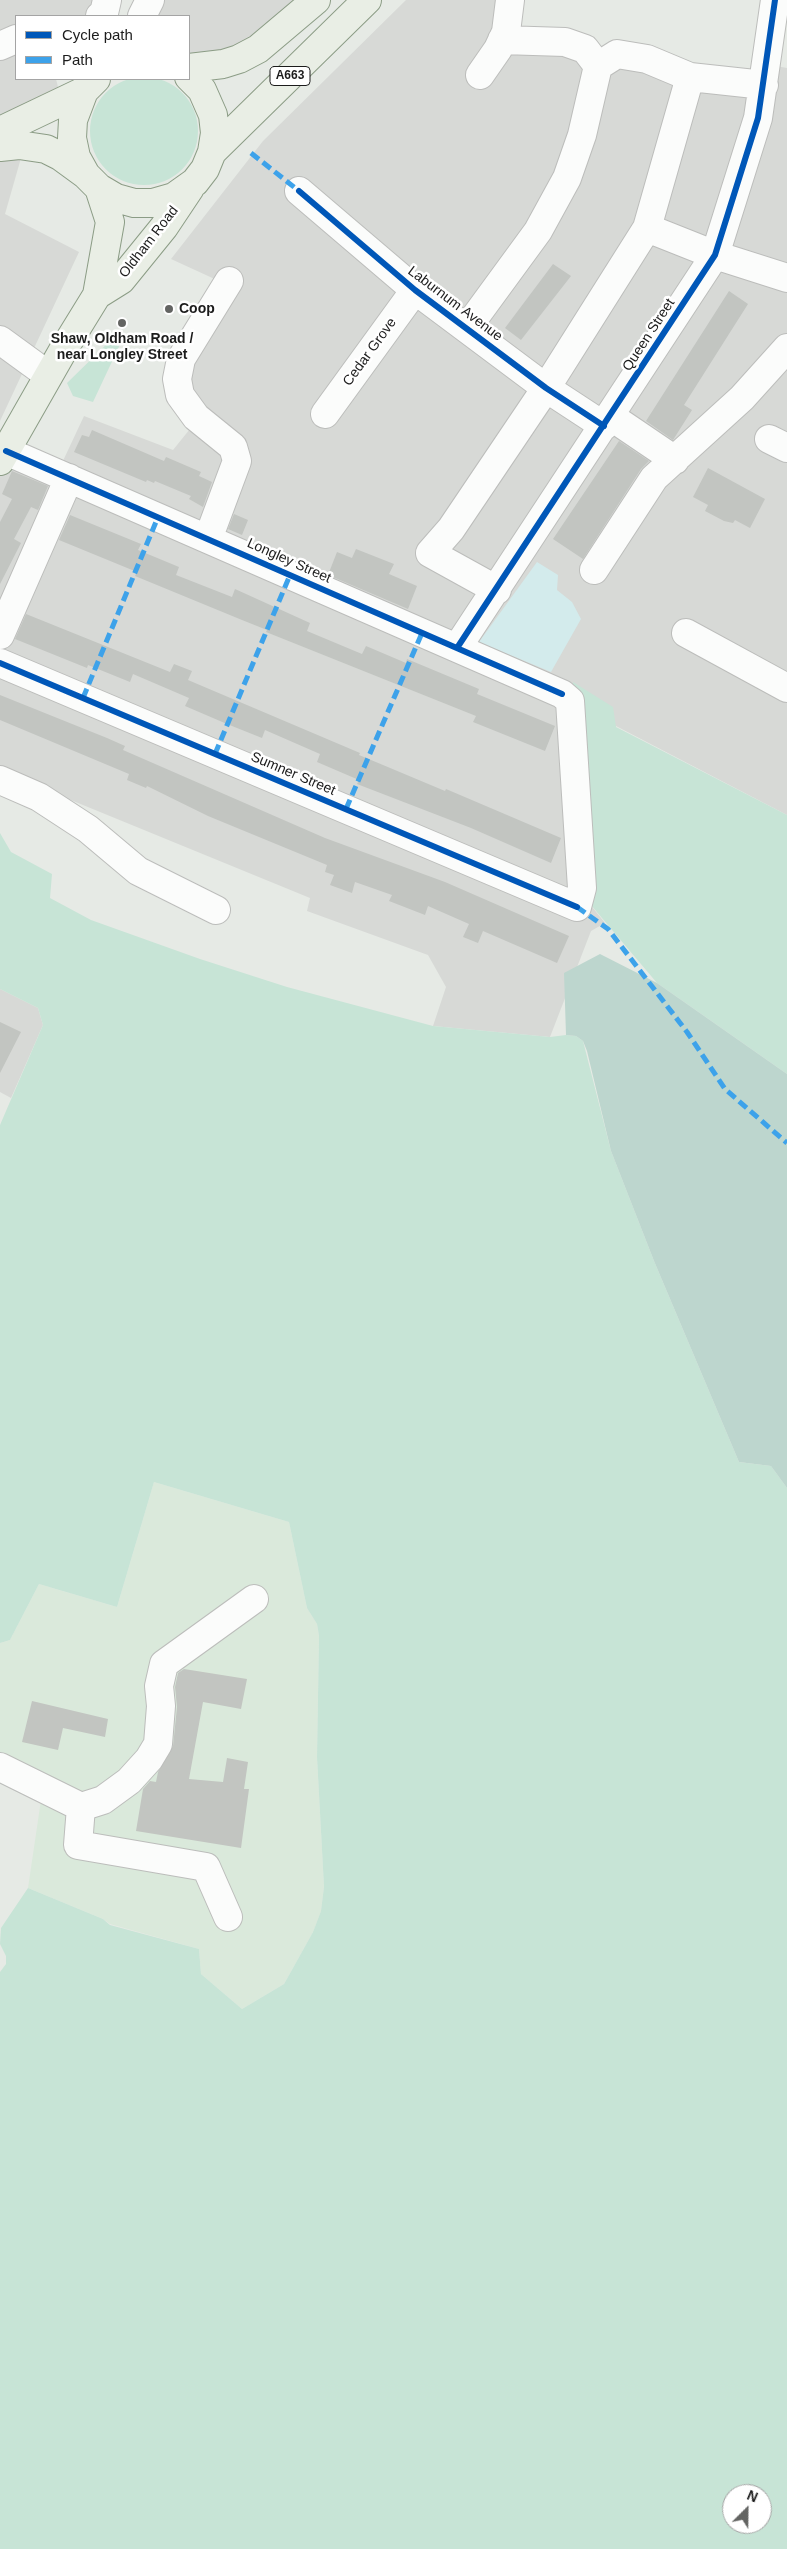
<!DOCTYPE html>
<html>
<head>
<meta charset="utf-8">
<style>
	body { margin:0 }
	#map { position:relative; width:787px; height:2549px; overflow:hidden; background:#e6eae5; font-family:Arial,sans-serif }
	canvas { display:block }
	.legend { position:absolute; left:15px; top:15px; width:175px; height:65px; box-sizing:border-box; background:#fff; border:1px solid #a4a4a4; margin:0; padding:6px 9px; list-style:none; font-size:15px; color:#1c1c1c }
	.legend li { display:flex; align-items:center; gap:10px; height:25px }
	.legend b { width:25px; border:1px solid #a4a4a4 }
	.north { position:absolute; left:722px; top:2484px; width:50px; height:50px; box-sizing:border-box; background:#fff; border:1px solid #a4a4a4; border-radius:50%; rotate:23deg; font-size:14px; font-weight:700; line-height:20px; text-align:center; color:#1c1c1c }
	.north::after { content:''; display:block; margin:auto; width:18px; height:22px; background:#636462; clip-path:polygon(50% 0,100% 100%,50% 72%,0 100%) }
</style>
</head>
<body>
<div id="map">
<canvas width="787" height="2549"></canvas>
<ul class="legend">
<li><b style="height:6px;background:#0057b8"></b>Cycle path</li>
<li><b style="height:6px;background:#3da2ea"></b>Path</li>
</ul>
<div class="north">N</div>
</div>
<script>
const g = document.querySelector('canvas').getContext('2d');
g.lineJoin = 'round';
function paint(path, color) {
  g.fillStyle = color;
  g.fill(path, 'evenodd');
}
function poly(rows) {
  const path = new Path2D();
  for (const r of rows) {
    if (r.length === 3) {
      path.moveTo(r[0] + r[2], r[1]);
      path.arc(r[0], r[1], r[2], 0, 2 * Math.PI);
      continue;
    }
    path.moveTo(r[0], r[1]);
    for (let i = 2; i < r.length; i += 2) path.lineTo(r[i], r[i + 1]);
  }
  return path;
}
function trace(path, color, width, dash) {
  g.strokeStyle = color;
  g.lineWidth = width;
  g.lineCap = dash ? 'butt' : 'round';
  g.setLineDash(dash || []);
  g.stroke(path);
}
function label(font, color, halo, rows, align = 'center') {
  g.font = font + ' Arial,sans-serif';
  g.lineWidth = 5;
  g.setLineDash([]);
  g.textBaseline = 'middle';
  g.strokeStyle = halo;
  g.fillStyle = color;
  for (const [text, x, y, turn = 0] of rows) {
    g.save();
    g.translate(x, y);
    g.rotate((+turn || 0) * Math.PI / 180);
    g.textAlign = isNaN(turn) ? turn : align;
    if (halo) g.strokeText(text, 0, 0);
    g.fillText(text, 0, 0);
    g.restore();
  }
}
paint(poly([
	[0,0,114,0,107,16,16,16,16,79,56,79,58,87,4,114,21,158,5,214,79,252,0,421],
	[135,0,294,0,265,31,223,53,189,55,189,16,135,16],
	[406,0,499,0,522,51,644,44,688,69,751,74,754,62,787,68,787,815,616,726,585,898,605,923,591,931,550,1037,433,1026,446,987,428,955,307,911,310,898,0,771,0,439,62,463,84,416,173,450,194,424,173,394,219,281,171,259,263,141],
	[0,989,38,1008,43,1025,11,1098,0,1092]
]), '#d7d9d6');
paint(poly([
	[154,1482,289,1522,307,1608,317,1624,319,1636,317,1757,324,1887,321,1911,313,1932,284,1984,242,2009,201,1974,199,1949,110,1924,103,1919,28,1888,41,1800,0,1783,0,1643,10,1640,39,1584,117,1607]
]), '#dae9db');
paint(poly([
	[144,131,54],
	[118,333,124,336,93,402,73,396,67,383],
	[573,682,613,707,616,727,787,815,787,1074,657,983,585,898],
	[0,833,11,852,52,874,50,898,91,920,200,959,287,987,433,1026,550,1037,566,1035,576,1036,583,1041,611,1151,654,1261,739,1462,771,1466,787,1488,787,2549,0,2549,0,1972,6,1964,6,1956,0,1944,1,1928,28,1888,103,1919,110,1925,199,1949,201,1974,242,2009,284,1984,313,1932,321,1911,324,1887,317,1757,319,1636,317,1624,307,1608,289,1522,154,1482,117,1607,39,1584,10,1640,0,1643,0,1125,43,1025,38,1008,0,989],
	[732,2494,762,2494,762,2524,732,2524]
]), '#c7e4d6');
paint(poly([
	[600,954,657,983,787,1074,787,1488,771,1466,739,1462,654,1261,611,1151,587,1051,583,1041,576,1036,566,1035,564,973]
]), '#bdd6ce');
paint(poly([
	[537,562,558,575,557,590,572,602,581,619,551,672,479,642]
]), '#d3ebec');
paint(poly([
	[553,264,571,276,521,340,505,328],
	[729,291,748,304,684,405,692,410,673,440,646,421],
	[92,430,164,461,166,457,201,472,199,476,212,482,203,507,189,499,191,496,155,481,154,483,147,480,146,482,74,452,82,435,89,437],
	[619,441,649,461,641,469,583,559,553,539],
	[708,468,765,499,750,528,735,520,733,523,724,521,705,511,708,505,693,497],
	[12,471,48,486,38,510,31,507,14,539,21,543,0,584,0,522,12,499,2,494],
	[234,514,248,520,242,535,228,529],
	[70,515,141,544,138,550,179,567,176,575,232,597,235,589,310,623,307,631,362,654,366,646,406,663,407,659,479,689,477,694,555,726,545,751,473,722,476,716,266,632,267,630,242,620,135,576,137,572,59,540],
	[356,549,394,564,389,574,417,586,408,609,328,575,337,552,352,558],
	[26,614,170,672,174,664,192,671,188,680,360,753,359,755,383,765,445,791,446,789,561,838,551,863,471,828,357,784,359,780,317,762,320,754,265,730,262,738,227,724,185,706,189,698,133,674,130,682,88,665,87,668,15,639],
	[0,695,107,738,125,746,123,750,325,838,445,882,569,936,557,963,483,931,478,943,463,937,469,924,428,906,425,915,389,901,392,895,355,882,352,893,330,885,334,875,325,872,327,865,208,816,147,786,146,788,127,780,129,774,0,720],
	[0,1022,21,1032,0,1073],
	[184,1669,247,1679,241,1709,203,1702,189,1779,223,1782,227,1758,248,1762,244,1789,249,1789,241,1848,136,1831,143,1789,150,1781,156,1782,158,1772,173,1746,177,1707,175,1687,178,1673],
	[32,1701,108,1719,105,1737,63,1728,58,1750,22,1742]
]), '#c2c5c1');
const minor = poly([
	[100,16,104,13,107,0],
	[142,16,150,0],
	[502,40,565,42,585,49,598,66],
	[0,46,16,39],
	[480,75,498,49,506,32,510,0],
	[299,191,415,290,546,388,604,426],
	[647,228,715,255,787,278],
	[467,328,538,231,567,178,582,135,598,66,617,54,647,59,690,77,764,85],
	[0,340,48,375],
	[325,414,415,290],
	[610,416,675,460],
	[769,439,787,448],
	[208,539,237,461,233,447,196,417,180,395,177,379,181,359,229,281],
	[594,570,654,478,742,398,787,348],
	[497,590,430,553,451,529,546,388,647,228,690,77],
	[686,633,787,688],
	[0,635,69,478],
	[457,648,715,255,758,118,775,0],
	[0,663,577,907,582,888,570,701,562,694,6,451],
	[0,780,39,797,88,829,138,871,216,910],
	[0,1767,81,1807,78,1845,206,1867,228,1917],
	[81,1807,103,1800,129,1781,149,1759,158,1744,161,1706,159,1686,164,1664,254,1599]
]);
const major = poly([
	[189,68,223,64,239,59,258,49,316,0],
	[96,79,84,91,73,120,72,138,76,157,86,175,99,188,116,198,134,203,153,203,174,197,195,182,205,169,212,152,215,133,213,115,202,90,189,77],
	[0,131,84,91],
	[0,147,19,145,46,149,60,156,86,175],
	[212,152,367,0],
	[97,295,121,280,164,227,190,188],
	[0,461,65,347,97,295,110,222,99,188]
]);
trace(minor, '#bcbdbb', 30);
trace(major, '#8b9c85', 30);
trace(minor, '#fbfcfb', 28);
trace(major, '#e9eee5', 28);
trace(poly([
	[251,153,299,191],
	[83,698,158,517],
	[215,754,290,575],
	[346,809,422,633],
	[577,907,608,929,687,1032,725,1089,787,1143]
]), '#3da2ea', 5, [10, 5]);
trace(poly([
	[299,191,415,290,546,388,604,426],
	[6,451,562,694],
	[457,648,715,255,758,118,775,0],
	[0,663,577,907]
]), '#0057b8', 6);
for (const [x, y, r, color] of [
	[169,309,5,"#636462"],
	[122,323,5,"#636462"]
]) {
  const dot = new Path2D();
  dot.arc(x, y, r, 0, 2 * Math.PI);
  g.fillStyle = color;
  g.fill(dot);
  trace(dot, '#fff', 2);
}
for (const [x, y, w] of [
	[290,76,40]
]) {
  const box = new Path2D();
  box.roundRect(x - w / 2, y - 9.5, w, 19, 4);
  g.fillStyle = '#fff';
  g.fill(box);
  trace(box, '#1c1c1c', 1);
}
label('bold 12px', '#1c1c1c', null, [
	["A663",290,76]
]);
label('14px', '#1c1c1c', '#fff', [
	["Oldham Road",149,242,-52],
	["Laburnum Avenue",455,304,37],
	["Queen Street",649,335,-57],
	["Cedar Grove",370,352,-54],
	["Longley Street",289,561,24],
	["Sumner Street",293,774,23]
]);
label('bold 14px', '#1c1c1c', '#fff', [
	["Coop",179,309],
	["Shaw, Oldham Road /",122,339,"center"],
	["near Longley Street",122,355,"center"]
], 'left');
</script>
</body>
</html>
